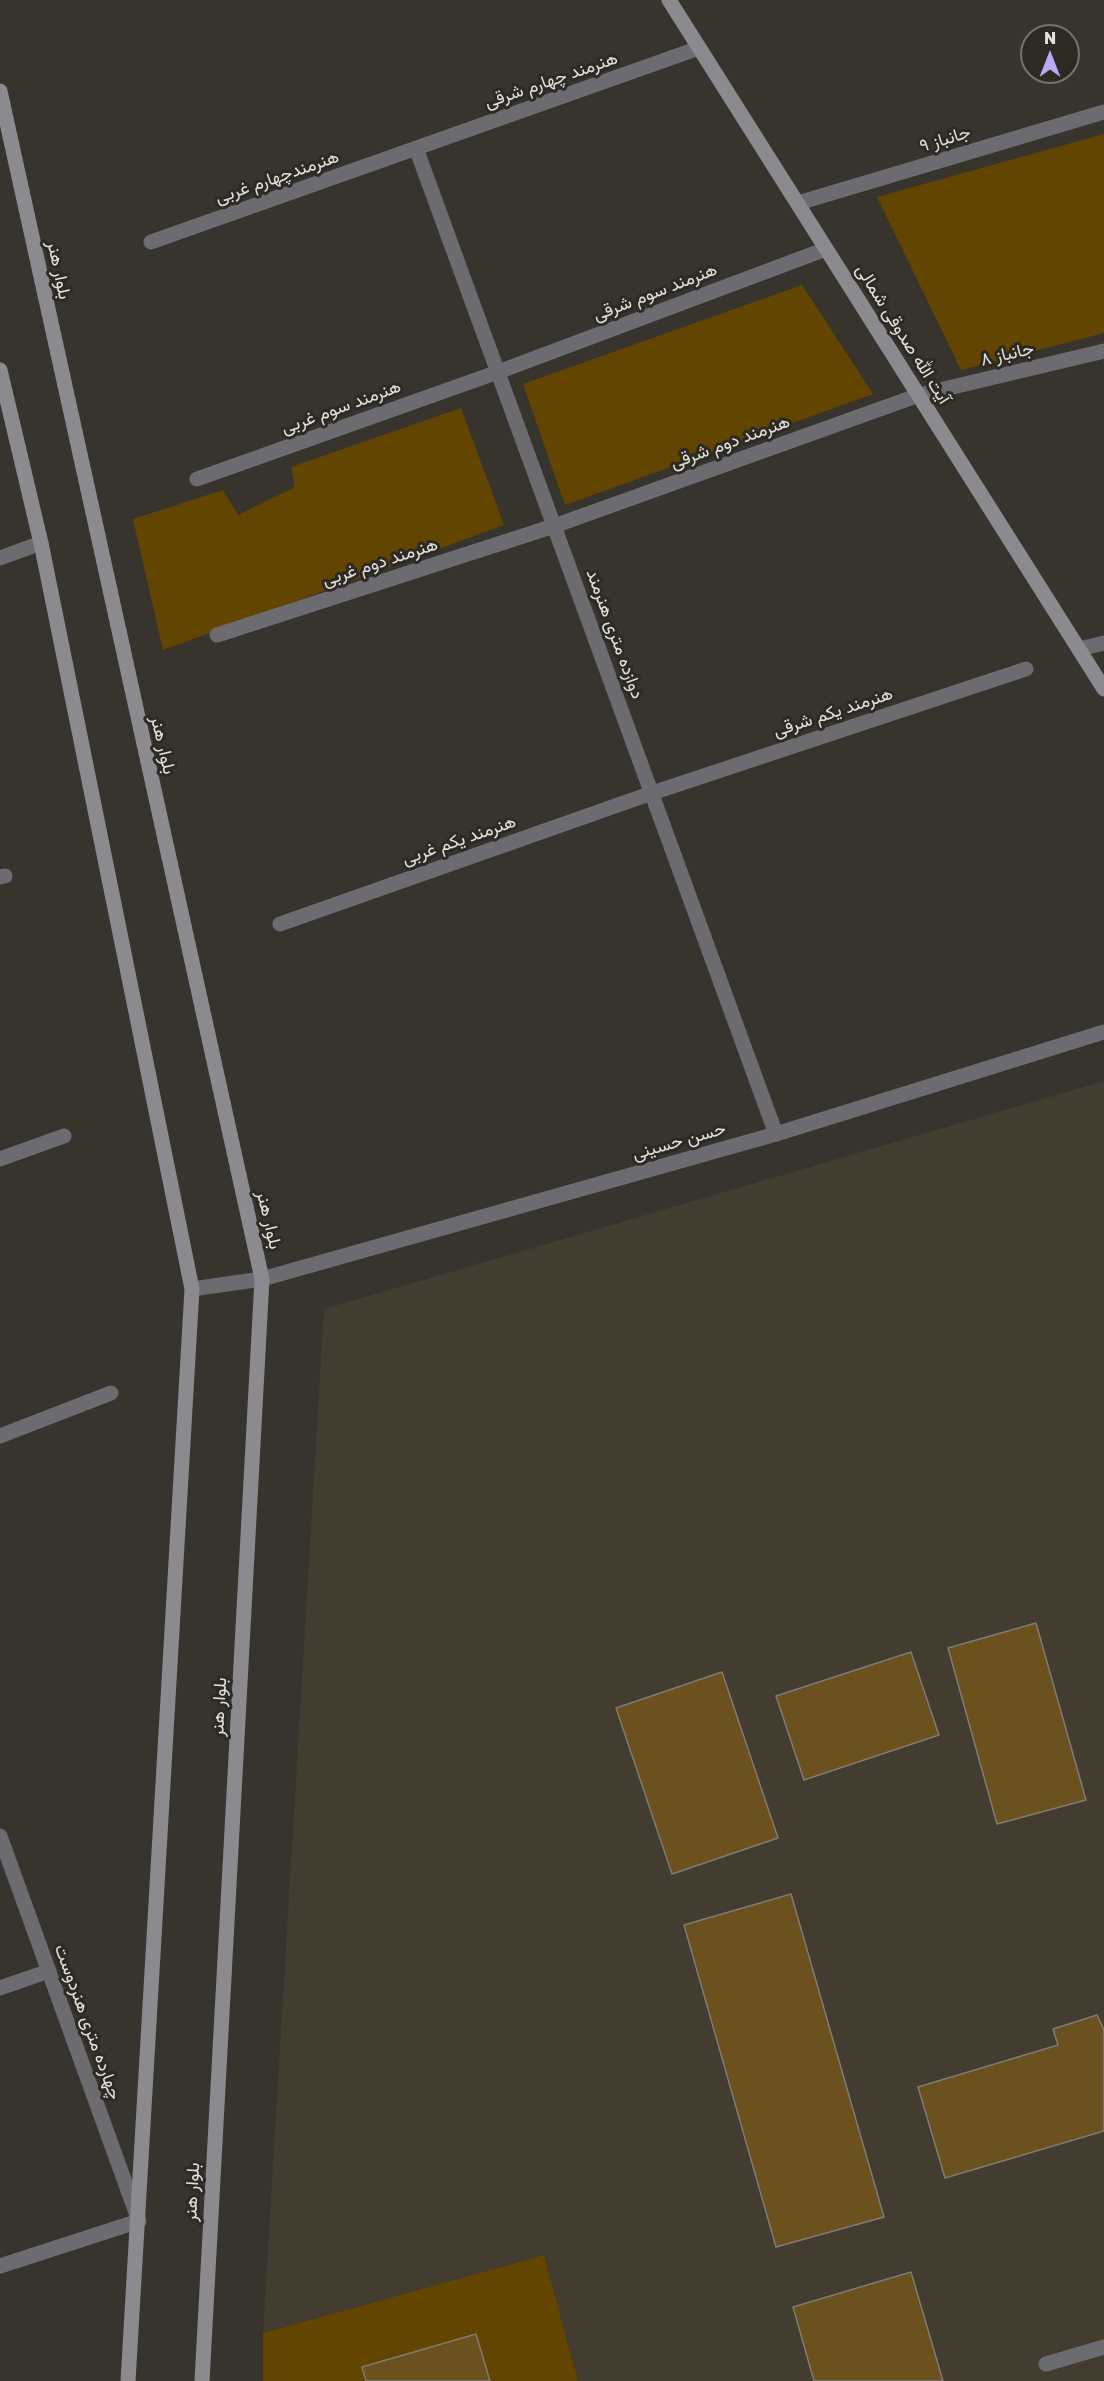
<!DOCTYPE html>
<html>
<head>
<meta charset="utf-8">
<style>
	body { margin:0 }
	#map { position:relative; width:1104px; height:2381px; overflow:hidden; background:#37342e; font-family:"Golos Text",sans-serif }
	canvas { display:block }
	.north { position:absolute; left:1020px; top:24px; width:60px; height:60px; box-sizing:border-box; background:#2d2a24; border:2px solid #75736e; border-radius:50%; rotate:0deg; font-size:16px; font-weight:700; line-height:24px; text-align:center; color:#e2e0dc }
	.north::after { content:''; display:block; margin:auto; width:21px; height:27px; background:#bda9f5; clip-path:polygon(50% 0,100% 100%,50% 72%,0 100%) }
</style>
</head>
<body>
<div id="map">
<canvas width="1104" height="2381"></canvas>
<div class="north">N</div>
</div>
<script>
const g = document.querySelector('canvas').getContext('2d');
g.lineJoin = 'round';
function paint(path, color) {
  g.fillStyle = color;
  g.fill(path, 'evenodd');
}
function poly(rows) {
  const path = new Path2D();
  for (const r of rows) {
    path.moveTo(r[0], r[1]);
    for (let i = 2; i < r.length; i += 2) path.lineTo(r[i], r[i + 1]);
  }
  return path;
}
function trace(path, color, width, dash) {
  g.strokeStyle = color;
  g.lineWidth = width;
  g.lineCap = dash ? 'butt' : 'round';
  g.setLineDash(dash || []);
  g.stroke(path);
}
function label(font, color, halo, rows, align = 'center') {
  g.font = font + ' "Golos Text",Vazirmatn,sans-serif';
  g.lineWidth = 6;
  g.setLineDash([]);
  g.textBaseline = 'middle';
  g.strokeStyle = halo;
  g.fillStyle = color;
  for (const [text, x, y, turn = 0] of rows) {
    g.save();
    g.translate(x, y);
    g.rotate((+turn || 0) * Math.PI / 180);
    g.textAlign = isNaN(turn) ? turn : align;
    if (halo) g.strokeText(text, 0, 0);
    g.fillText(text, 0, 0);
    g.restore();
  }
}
paint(poly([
	[1104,1081,1104,2381,578,2381,544,2255,263,2333,324,1309]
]), '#423c31');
paint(poly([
	[1104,134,1104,333,961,370,877,197],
	[802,285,873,394,565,505,523,384],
	[461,408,504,525,163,650,133,519,223,490,238,515,295,487,291,467],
	[544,2255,578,2381,263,2381,263,2333]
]), '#624500');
const building = poly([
	[1036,1623,1086,1800,997,1824,948,1648,1036,1623],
	[911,1652,939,1735,804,1780,776,1696,911,1652],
	[722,1672,778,1838,672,1874,616,1708,722,1672],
	[791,1894,884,2217,776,2247,684,1925,791,1894],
	[1097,2015,1104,2030,1104,2131,945,2178,918,2087,1058,2045,1053,2029,1097,2015],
	[911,2272,943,2381,814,2381,793,2307,911,2272],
	[476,2334,490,2381,366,2381,362,2367,476,2334]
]);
paint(building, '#6b511e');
trace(building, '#7f7b74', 1.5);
trace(poly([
	[1046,2364,1104,2347]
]), '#6c6b6f', 15);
trace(poly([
	[416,148,776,1134],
	[798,203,1104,112],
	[151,242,699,48],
	[197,479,498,372,826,249],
	[0,558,41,543],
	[217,635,554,526,919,395,1104,351],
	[1079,649,1104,643],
	[0,877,5,876],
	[280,924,652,793,1026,669],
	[0,1159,64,1136],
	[0,1436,111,1393],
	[0,1836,139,2221,0,2266],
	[0,1988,49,1971]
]), '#6c6b6f', 15);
trace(poly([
	[192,1289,262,1279,776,1134,1104,1032]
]), '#6c6b6f', 15);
trace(poly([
	[669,0,1104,689],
	[0,91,262,1279,202,2381],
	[0,370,41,543,192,1289,128,2381]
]), '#8b8a8f', 15);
label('18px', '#e2e0dc', '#2d2a24', [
	["هنرمند چهارم شرقی",551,80,-19],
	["جانباز ۹",945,139,-17],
	["هنرمندچهارم غربی",277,177,-19],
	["بلوار هنر",59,270,78],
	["هنرمند سوم شرقی",655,292,-21],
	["آیت الله صدوقی شمالی",903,334,58],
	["جانباز ۸",1007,354,-13],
	["هنرمند سوم غربی",341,407,-20],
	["هنرمند دوم شرقی",730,442,-20],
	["هنرمند دوم غربی",380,562,-18],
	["دوازده متری هنرمند",615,634,70],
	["هنرمند یکم شرقی",833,712,-18],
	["بلوار هنر",163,745,77],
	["هنرمند یکم غربی",459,840,-19],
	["حسن حسینی",679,1141,-16],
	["بلوار هنر",269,1220,77],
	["بلوار هنر",219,1707,-87],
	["چهارده متری هنردوست",88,2022,70],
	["بلوار هنر",192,2192,-87]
]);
</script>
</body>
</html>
